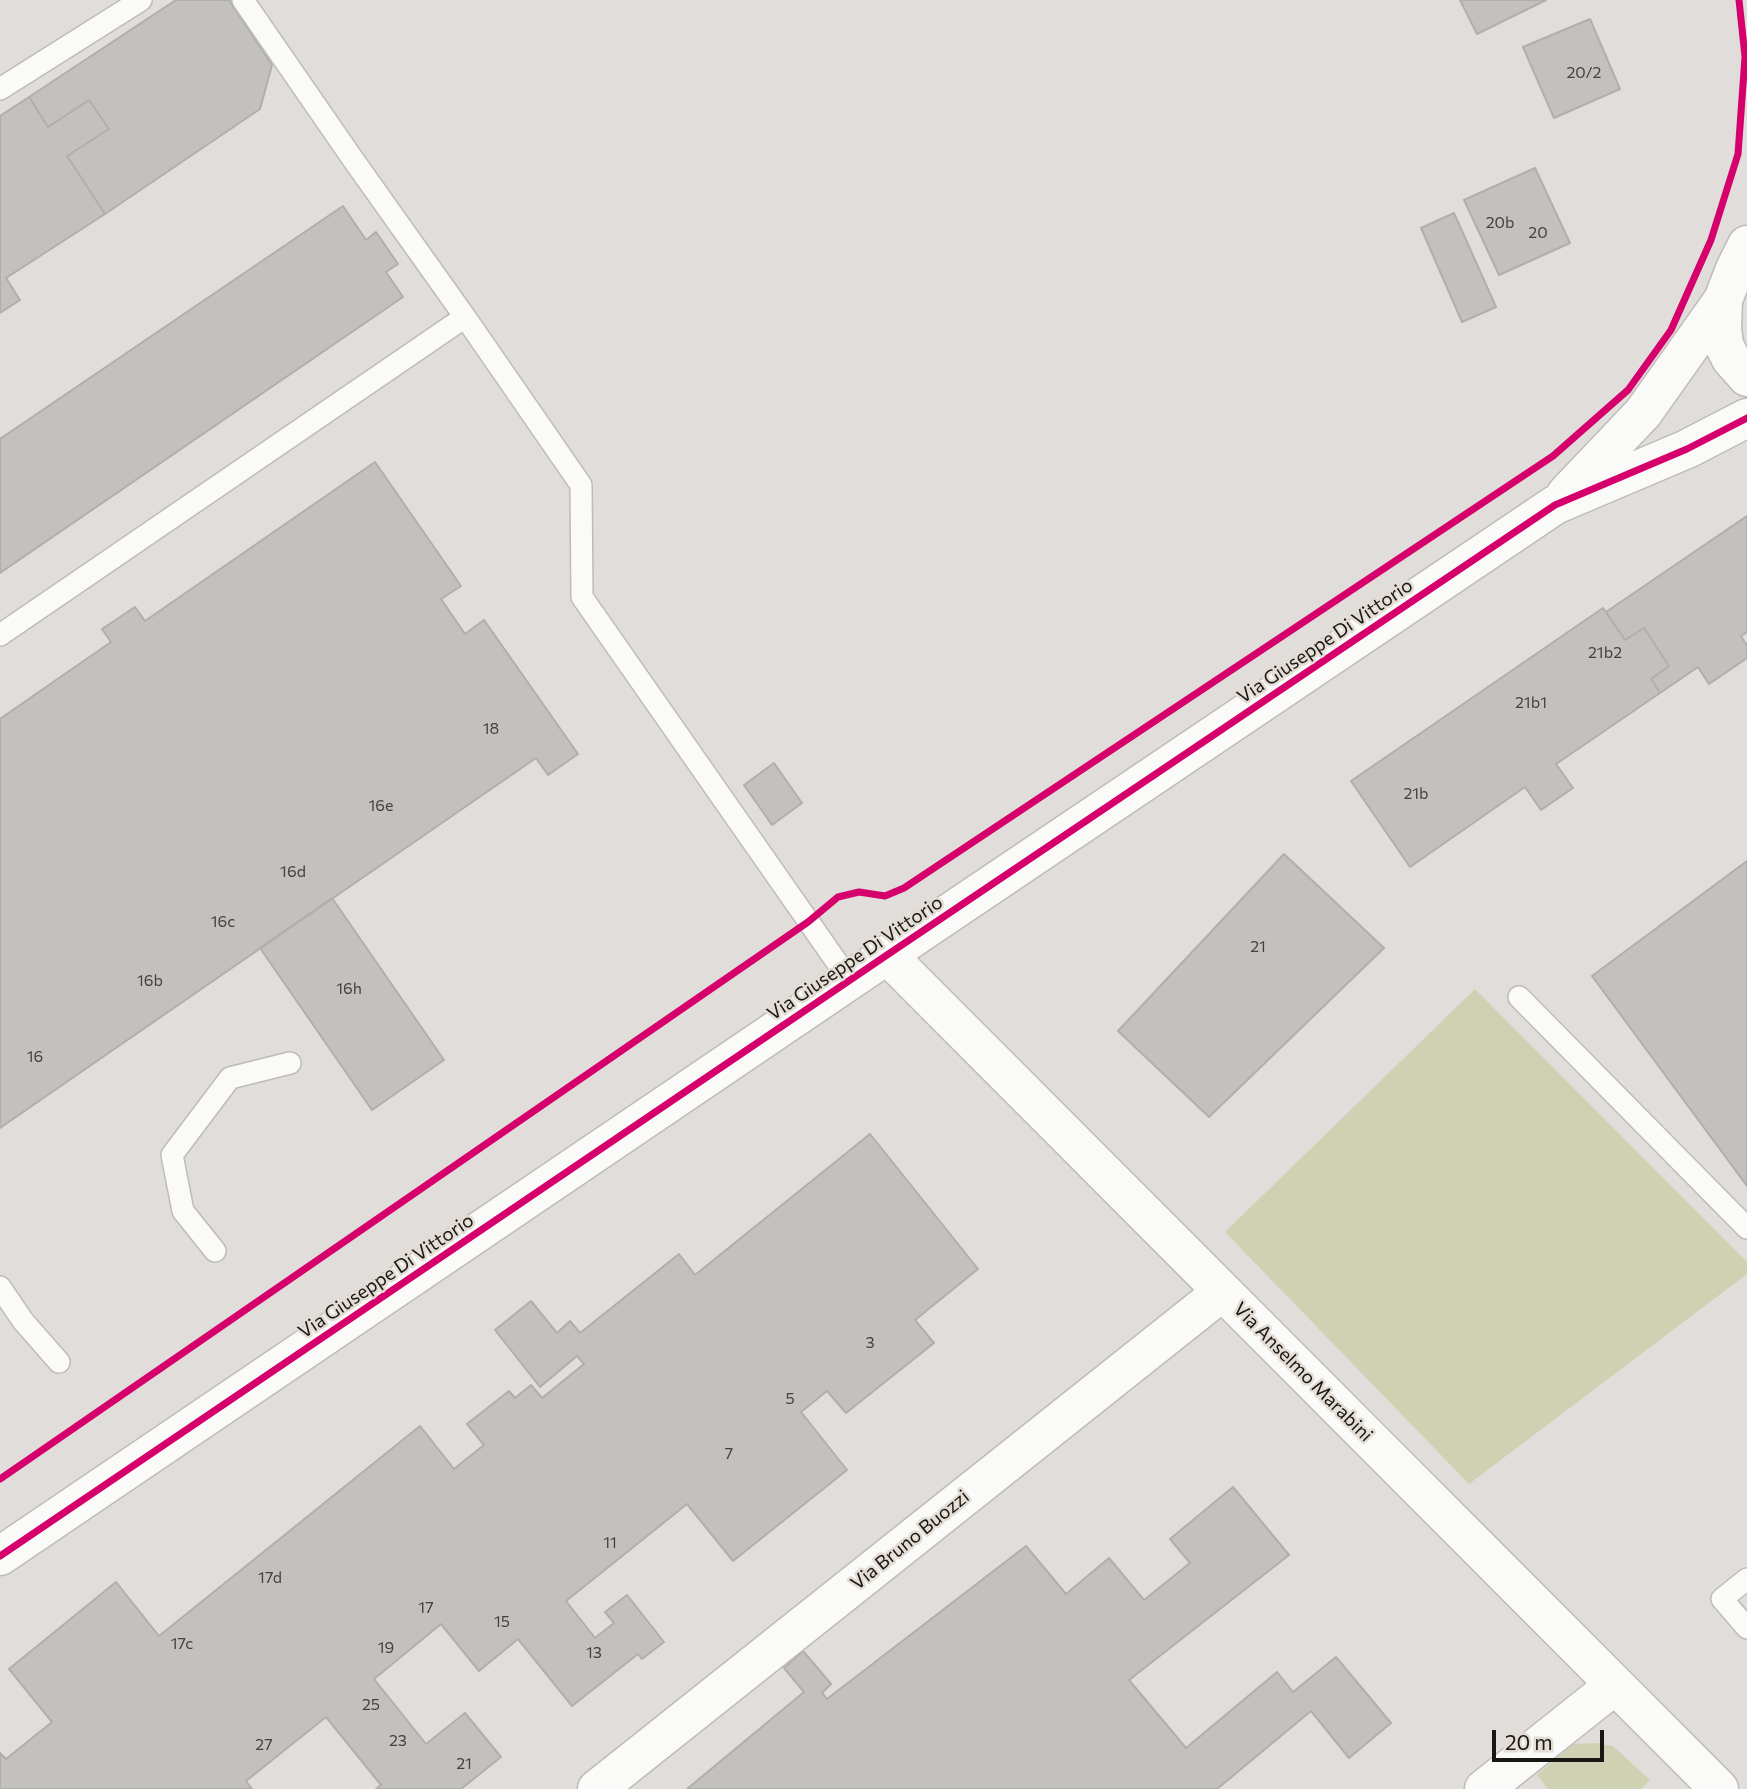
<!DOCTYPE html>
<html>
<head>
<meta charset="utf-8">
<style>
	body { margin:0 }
	#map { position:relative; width:1747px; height:1789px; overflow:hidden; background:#e0ddda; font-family:Commissioner,sans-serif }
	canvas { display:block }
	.scale { position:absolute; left:1492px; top:1730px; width:112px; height:32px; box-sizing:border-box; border:4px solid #191714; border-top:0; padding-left:9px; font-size:21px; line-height:24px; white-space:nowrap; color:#191714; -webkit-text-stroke:5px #e4ddd6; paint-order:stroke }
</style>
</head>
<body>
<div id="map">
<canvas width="1747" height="1789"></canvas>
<div class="scale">20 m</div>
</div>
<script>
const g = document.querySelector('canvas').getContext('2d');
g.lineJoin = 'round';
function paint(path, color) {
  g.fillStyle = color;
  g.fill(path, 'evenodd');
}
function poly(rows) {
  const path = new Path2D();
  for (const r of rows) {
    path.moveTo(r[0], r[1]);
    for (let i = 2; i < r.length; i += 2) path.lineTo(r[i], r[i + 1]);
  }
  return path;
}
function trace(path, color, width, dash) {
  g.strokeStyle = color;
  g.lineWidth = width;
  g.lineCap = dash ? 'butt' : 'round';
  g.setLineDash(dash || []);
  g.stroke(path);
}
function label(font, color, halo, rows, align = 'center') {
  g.font = font + ' Commissioner,sans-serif';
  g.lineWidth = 5;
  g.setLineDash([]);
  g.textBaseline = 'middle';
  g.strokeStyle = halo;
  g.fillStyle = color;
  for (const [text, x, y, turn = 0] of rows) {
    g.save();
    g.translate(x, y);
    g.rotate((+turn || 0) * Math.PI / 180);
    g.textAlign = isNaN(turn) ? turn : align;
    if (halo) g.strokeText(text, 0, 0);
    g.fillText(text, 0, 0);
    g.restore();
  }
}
paint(poly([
	[1475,989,1747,1262,1747,1274,1469,1484,1225,1232],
	[1596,1743,1613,1746,1650,1780,1641,1789,1548,1789,1537,1775,1573,1744]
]), '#ced2b3');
const building = poly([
	[176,0,229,0,272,65,260,109,105,214,67,156,109,129,89,100,48,127,29,97,176,0],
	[1460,0,1546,0,1477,34,1460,0],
	[1590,19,1620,89,1554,118,1523,47,1590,19],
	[29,97,48,127,89,100,109,129,67,156,105,214,6,278,20,300,0,313,0,116,29,97],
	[1535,168,1570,243,1499,275,1464,200,1535,168],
	[343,206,366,240,376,232,398,264,386,272,403,297,0,573,0,439,343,206],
	[1454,213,1496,307,1462,322,1421,228,1454,213],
	[375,462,461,586,441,599,465,634,484,620,578,754,548,775,536,758,0,1128,0,719,111,642,102,629,135,607,145,621,375,462],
	[1747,516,1747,632,1741,636,1747,646,1747,658,1709,684,1698,667,1660,693,1651,679,1669,666,1644,628,1625,640,1606,612,1747,516],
	[1603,608,1625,640,1644,628,1669,666,1651,679,1660,693,1556,764,1573,788,1541,810,1525,787,1410,867,1351,781,1603,608],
	[774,763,802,803,772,825,744,785,774,763],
	[1284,854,1384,948,1209,1117,1118,1031,1284,854],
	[1747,861,1747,1186,1592,976,1747,861],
	[332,898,444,1060,372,1110,260,948,332,898],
	[870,1134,978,1269,915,1320,934,1343,846,1413,827,1391,801,1412,847,1470,733,1561,687,1504,566,1601,595,1638,614,1623,605,1612,627,1595,664,1642,642,1659,638,1654,572,1706,518,1639,479,1671,441,1624,374,1679,426,1744,465,1713,501,1757,461,1789,376,1789,381,1785,326,1717,246,1781,252,1789,0,1789,0,1753,6,1759,52,1722,9,1669,116,1582,159,1636,420,1426,454,1469,484,1445,467,1424,509,1391,515,1398,531,1385,542,1398,584,1364,577,1356,540,1387,495,1330,531,1301,557,1333,570,1321,580,1333,679,1254,695,1275,870,1134],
	[1233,1487,1289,1555,1129,1680,1186,1748,1277,1672,1293,1692,1336,1657,1391,1723,1349,1758,1311,1711,1217,1789,687,1789,804,1692,784,1668,803,1651,831,1684,822,1693,827,1699,1026,1546,1066,1594,1109,1558,1144,1600,1190,1563,1170,1539,1233,1487]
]);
paint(building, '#c3c1be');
trace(building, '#b1aeab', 2);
const lane = poly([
	[243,0,352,158,465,317],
	[0,89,141,0],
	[0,635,465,317,581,485,582,597,850,981],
	[1519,997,1747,1228],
	[215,1251,183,1211,172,1155,230,1078,290,1063],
	[0,1287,23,1321,59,1362],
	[1747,1579,1722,1599,1747,1628]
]);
const street = poly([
	[887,955,1719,1789],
	[597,1789,1222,1292],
	[1484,1789,1615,1685]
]);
const secondary = poly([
	[1747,245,1735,269,1723,300,1722,328,1724,345,1731,359,1747,377],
	[1566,494,1643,413,1723,300],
	[0,1556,887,955,1555,505,1687,449,1747,418]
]);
trace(lane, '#bebbb9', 24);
trace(street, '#bebbb9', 41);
trace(secondary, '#bebbb9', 41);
trace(lane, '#fafaf9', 21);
trace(street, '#fafaf9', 38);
trace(secondary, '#fafaf9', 38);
trace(poly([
	[0,1479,808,922,838,897,859,892,885,896,904,888,1553,456,1628,390,1671,330,1711,240,1738,154,1745,57,1739,0],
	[0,1556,887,955,1555,505,1687,449,1747,418]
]), '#d6006c', 7);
label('16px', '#44423e', null, [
	["20/2",1584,73],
	["20b",1500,223],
	["20",1538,233],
	["21b2",1605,653],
	["21b1",1531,703],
	["18",491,729],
	["21b",1416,794],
	["16e",381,806],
	["16d",293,872],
	["16c",223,922],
	["21",1258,947],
	["16b",150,981],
	["16h",349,989],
	["16",35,1057],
	["3",870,1343],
	["5",790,1399],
	["7",729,1454],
	["11",610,1543],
	["17d",270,1578],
	["17",426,1608],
	["15",502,1622],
	["17c",182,1644],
	["19",386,1648],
	["13",594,1653],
	["25",371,1705],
	["23",398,1741],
	["27",264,1745],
	["21",464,1764]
]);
label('19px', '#191714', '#e4ddd6', [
	["Via Giuseppe Di Vittorio",1325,641,-34],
	["Via Giuseppe Di Vittorio",855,958,-34],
	["Via Giuseppe Di Vittorio",386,1276,-34],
	["Via Anselmo Marabini",1303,1372,45],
	["Via Bruno Buozzi",910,1540,-39]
]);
</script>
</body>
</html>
